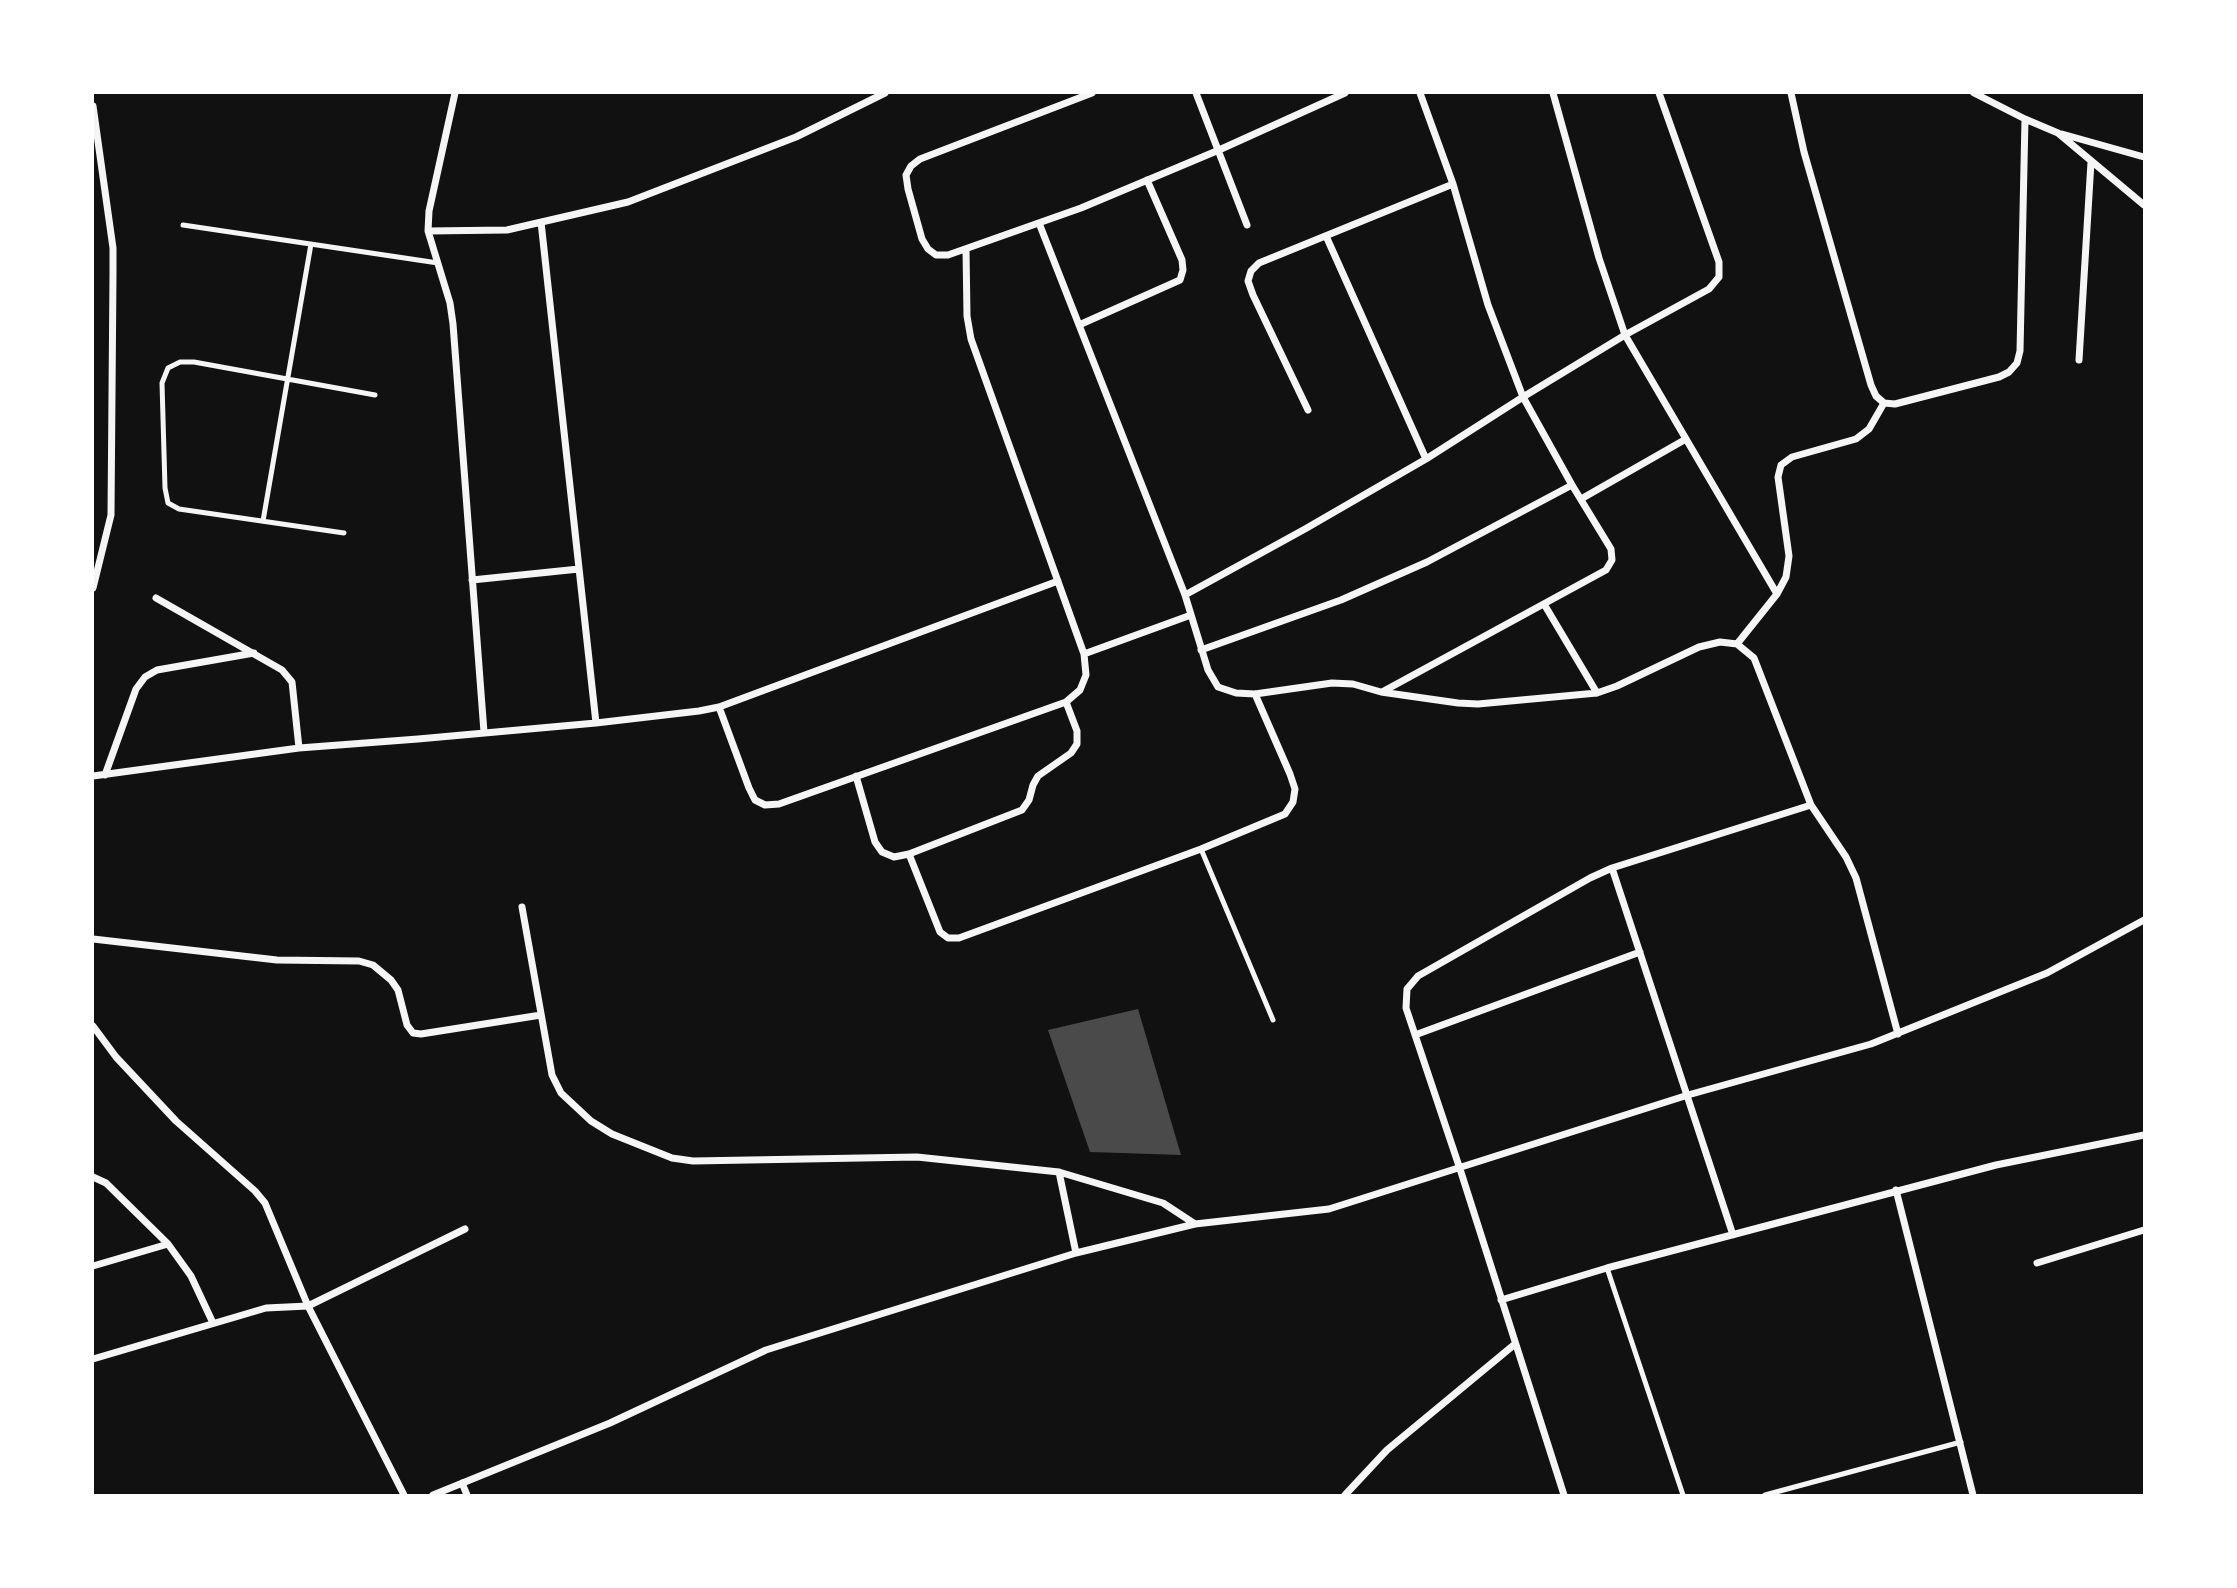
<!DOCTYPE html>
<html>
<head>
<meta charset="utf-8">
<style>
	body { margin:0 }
	#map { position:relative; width:2237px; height:1588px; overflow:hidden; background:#111; font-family:"Nunito Sans",sans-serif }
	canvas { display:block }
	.frame { position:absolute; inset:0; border:94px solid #fff; pointer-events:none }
</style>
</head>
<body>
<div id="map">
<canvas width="2237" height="1588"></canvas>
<div class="frame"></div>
</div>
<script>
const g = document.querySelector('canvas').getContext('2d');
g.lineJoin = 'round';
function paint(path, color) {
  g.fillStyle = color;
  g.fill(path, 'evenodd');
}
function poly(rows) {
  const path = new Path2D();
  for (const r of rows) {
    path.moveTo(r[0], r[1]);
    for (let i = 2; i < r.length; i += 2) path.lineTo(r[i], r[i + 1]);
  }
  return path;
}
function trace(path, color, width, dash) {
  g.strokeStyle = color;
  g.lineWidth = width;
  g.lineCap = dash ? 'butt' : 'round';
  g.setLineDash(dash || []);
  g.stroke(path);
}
paint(poly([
	[1138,1009,1181,1155,1090,1152,1048,1030]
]), '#4a4a4a');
trace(poly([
	[183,225,438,263],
	[263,521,311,244],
	[344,533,179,509,168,503,165,488,162,383,168,368,180,362,194,362,375,395],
	[1201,849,1273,1020],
	[1607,1268,1683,1495],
	[1765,1495,1961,1442]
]), '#f5f5f5', 5);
trace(poly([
	[455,93,429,211,428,231,450,303,453,324,484,732],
	[1092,93,920,159,911,166,906,175,908,189,922,239,928,249,936,255,948,255,1081,208,1219,150,1345,93],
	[1196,93,1247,225],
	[1553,93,1599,258,1625,335,1777,594],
	[1791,93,1804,152,1871,385,1876,396,1884,403,1895,404,1999,377,2009,372,2017,363,2020,351,2025,119],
	[1974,93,2025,119,2058,133,2144,205],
	[93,106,113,248,113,274,111,515,93,588],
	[2062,134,2144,157],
	[541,222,596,723],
	[1039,223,1185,595,1208,670,1218,687,1236,693,1255,694,1332,683,1353,684,1381,692,1458,703,1478,704,1597,693,1617,686,1699,647,1720,642,1737,644,1754,658,1811,805,1846,857,1856,878,1898,1034],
	[428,231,507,230,628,202,796,137,885,93],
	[1326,236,1426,459],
	[1079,325,1180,280,1183,270,1182,260,1147,180],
	[2079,360,2091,162],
	[1308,410,1253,295,1248,281,1251,271,1259,263,1453,184],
	[1581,499,1686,439],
	[472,580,579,569],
	[1185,595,1305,529,1426,459,1523,397,1625,335,1709,289,1719,277,1719,262,1659,93],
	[156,598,282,670,292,682,299,748],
	[1544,604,1597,693],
	[1737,644,1777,594,1786,577,1789,556,1778,477,1781,465,1792,457,1856,439,1869,429,1884,403],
	[1201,650,1341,600,1427,562,1572,485],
	[1084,654,1191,615],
	[1382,692,1606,570,1612,560,1611,549,1572,485,1523,397,1488,305,1453,184,1420,93],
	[719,707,749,788,755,800,765,805,779,804,1066,702,1080,690,1086,675,1084,654,971,339,967,316,966,249],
	[105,775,136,689,145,677,157,670,254,653],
	[93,776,299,748,418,739,596,723,699,711,719,707,1058,581],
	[856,776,875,842,882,852,894,857,909,854,1022,810,1029,800,1033,785,1038,776,1071,753,1077,744,1077,731,1066,702],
	[909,854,940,932,948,938,959,938,1201,849,1285,814,1293,802,1295,789,1290,774,1255,694],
	[1612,868,1733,1235],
	[522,907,552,1075,561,1093,591,1121,612,1134,672,1158,693,1161,917,1157,1059,1172,1163,1203,1195,1224],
	[93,939,277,960,359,961,373,965,391,980,398,990,407,1025,413,1033,421,1034,541,1015],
	[93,1026,116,1057,176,1121,255,1191,265,1203,308,1306,404,1495],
	[1415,1035,1640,952],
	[1059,1172,1076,1253],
	[93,1177,106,1183,168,1244,191,1276,213,1323],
	[1896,1190,1973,1495],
	[2037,1263,2144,1230],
	[93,1266,168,1244],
	[1501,1300,1607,1268,1996,1165,2144,1135],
	[93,1359,266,1308,308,1306,465,1229],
	[462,1483,467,1495],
	[433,1495,610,1423,766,1350,785,1344,1076,1253,1195,1224,1329,1209,1688,1095,1871,1044,2047,973,2144,920],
	[1345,1495,1387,1450,1515,1344],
	[1564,1495,1460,1169,1406,1008,1407,989,1418,976,1590,878,1612,868,1811,805]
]), '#f5f5f5', 7);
</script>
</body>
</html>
